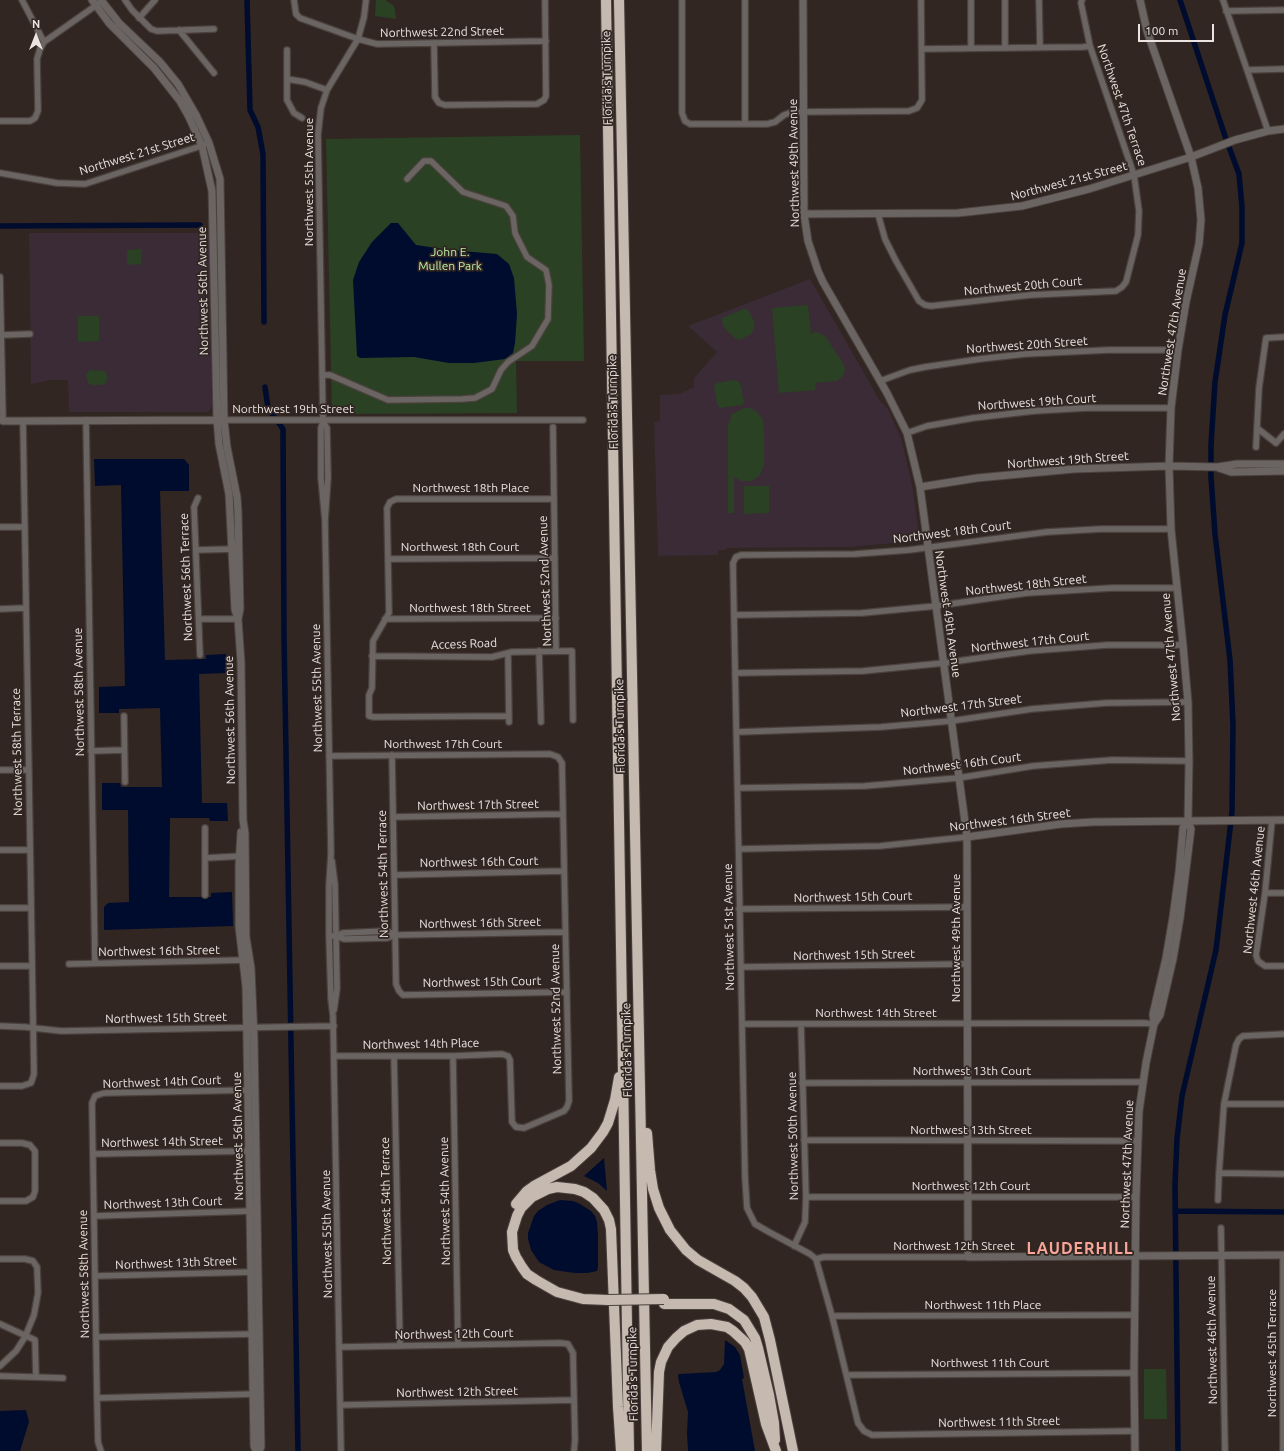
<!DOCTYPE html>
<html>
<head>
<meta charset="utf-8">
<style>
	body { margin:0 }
	#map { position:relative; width:1284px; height:1451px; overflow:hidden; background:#312622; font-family:Ubuntu,sans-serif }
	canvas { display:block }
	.north { position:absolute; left:16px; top:16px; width:40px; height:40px; -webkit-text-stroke:3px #312622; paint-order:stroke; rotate:0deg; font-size:11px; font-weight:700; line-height:16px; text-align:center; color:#ebe4e1 }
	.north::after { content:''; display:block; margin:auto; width:14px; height:18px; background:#ebe4e1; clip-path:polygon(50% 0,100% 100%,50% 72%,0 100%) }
	.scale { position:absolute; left:1138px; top:24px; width:76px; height:18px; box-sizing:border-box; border:2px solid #ebe4e1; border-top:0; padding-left:5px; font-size:12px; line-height:14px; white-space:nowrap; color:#ebe4e1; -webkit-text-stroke:3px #312622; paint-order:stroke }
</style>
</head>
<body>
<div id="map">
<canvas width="1284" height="1451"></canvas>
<div class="north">N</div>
<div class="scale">100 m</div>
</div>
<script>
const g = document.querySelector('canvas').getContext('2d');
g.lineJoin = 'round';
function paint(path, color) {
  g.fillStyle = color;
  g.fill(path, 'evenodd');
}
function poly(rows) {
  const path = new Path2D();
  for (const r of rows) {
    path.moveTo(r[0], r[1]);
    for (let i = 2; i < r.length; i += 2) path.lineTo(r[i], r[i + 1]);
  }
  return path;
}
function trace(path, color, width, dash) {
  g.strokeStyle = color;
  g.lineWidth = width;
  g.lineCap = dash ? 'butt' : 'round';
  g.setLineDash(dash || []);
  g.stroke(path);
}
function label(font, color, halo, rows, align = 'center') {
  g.font = font + ' Ubuntu,sans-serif';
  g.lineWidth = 3.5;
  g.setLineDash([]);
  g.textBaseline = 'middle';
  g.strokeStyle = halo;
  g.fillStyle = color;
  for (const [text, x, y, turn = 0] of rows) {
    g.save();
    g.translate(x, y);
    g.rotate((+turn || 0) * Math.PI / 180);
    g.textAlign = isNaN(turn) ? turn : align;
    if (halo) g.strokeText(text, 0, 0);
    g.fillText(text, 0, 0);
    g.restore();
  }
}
paint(poly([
	[29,233,209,233,212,406,211,409,208,412,69,412,68,380,50,380,31,384],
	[810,279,871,385,879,400,888,409,901,438,912,484,919,535,918,539,915,541,850,547,726,548,726,550,718,550,718,555,658,556,654,422,660,421,660,395,679,394,694,387,694,378,717,352,688,326]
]), '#3a2b36');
paint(poly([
	[376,0,385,0,393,5,395,9,396,19,375,16],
	[580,135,584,361,516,361,517,413,332,414,326,139],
	[142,249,141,264,131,265,127,262,127,250],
	[808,305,811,334,815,332,819,333,825,336,844,365,845,371,843,376,837,381,815,383,816,390,779,393,772,308],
	[743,309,746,309,749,312,754,321,755,326,751,334,740,340,735,338,728,332,723,326,722,318],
	[78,316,99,316,99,341,78,342],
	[91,370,105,371,108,378,106,383,102,385,93,385,88,383,86,375,89,371],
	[732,380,738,381,741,386,744,403,742,405,720,408,717,404,714,386,717,383],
	[744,408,750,408,756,411,763,420,764,431,764,465,760,475,752,481,741,481,734,477,734,513,728,513,728,425,732,414],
	[744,486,769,486,769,513,744,514],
	[1144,1369,1166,1369,1167,1419,1144,1419]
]), '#2b4124');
paint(poly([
	[391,223,398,223,416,245,450,250,497,254,509,264,514,278,517,314,515,343,513,353,505,359,474,363,449,363,414,357,360,358,357,356,353,280,359,262,372,242],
	[94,459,184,459,189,465,189,491,160,491,165,660,206,659,206,655,226,654,226,673,199,674,202,803,227,803,228,821,210,821,209,818,170,818,169,897,211,897,211,893,232,892,233,926,104,930,104,907,108,903,129,902,128,810,102,810,102,783,120,783,121,787,162,787,160,708,119,709,119,713,99,713,99,687,125,686,121,485,95,486],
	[604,1158,607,1191,598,1183,584,1176],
	[560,1200,573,1201,580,1204,591,1211,595,1216,597,1222,598,1236,598,1267,597,1271,587,1273,575,1273,554,1270,539,1262,531,1250,528,1239,528,1233,534,1216,538,1211,547,1205],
	[725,1340,735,1347,740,1355,744,1378,742,1379,755,1451,688,1451,687,1434,688,1412,679,1382,678,1376,679,1374,716,1372,720,1370,724,1364],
	[26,1410,29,1422,20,1451,0,1451,0,1411]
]), '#000c2e');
trace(poly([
	[247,0,250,110,258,127,263,154,264,322],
	[0,226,200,225],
	[265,387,268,408,283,429,284,636,298,1451],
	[1175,1211,1284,1212],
	[1178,1451,1175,1185,1177,1139,1182,1096,1216,950,1232,812,1233,725,1230,660,1215,534,1211,477,1211,445,1215,382,1225,315,1242,243,1242,207,1239,174,1226,139,1180,0]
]), '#000c2e', 5.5);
const minor = poly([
	[22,0,44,42],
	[125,0,132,10,151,29,157,31,214,29],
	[294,0,296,14,300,18,358,39,377,44,546,41],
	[682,0,682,113,685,121,690,124,767,124,775,122,784,115,792,112,909,111,917,108,922,100,921,0],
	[745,0,745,124],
	[971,0,971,48],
	[1005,0,1005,47],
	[1039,0,1040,47],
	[1223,0,1268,131],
	[1226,11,1284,10],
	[139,18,155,0],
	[179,30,214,73],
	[434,44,435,97,439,103,445,105,537,104,544,100,546,96,545,0],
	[922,49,1083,47,1090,46],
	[287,50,287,100,294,113,302,118],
	[1247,70,1284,69],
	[287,79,305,82,327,90],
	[0,121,30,121,35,118,38,111,37,59,40,49,44,42,98,4],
	[0,173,57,183,85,184,204,145],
	[878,214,885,239,896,261,919,301,925,305,931,306,1030,295,1116,291,1122,287,1126,282,1138,235,1139,211,1134,175,1090,46,1081,3,1082,0],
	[0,277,3,421],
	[2,335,30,334],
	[322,375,330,375,388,400,462,399,475,398,492,389,501,370,508,362,532,346,548,319,549,285,546,270,527,257,515,233,513,216,506,206,463,192,431,161,424,161,407,179],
	[880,381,910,370,925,367,980,359,1025,354,1108,350,1178,350],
	[86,420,95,963],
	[221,420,583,420],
	[323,421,327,428,328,478,325,521,321,478,321,428,323,421,318,134,321,108,327,90,358,39,364,17,366,0],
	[553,427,556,651],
	[1257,428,1276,443,1284,434],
	[907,433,927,426,973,418,1034,411,1086,408,1171,408],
	[1256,447,1259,388,1266,338,1284,337],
	[198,498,194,507,200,655],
	[325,521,331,854,329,885,329,936,331,999,333,1016,341,1451],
	[0,527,24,527],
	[196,550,235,549],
	[388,559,555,558],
	[0,609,25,608],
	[734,615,862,613,936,606,1027,593,1112,588,1176,588],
	[199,619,238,619],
	[385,619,556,618],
	[539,651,541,722],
	[508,653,509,722],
	[372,656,492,657,512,652,572,651,573,720],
	[735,673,863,671,944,663,1029,651,1107,645,1183,645],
	[124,716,125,782],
	[509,716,374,717,369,716,369,695,372,688,373,641,389,613,387,508,390,502,396,499,554,499],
	[737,732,881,727,951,721,1032,709,1106,703,1188,702],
	[91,751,124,750],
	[392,755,396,984,399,991,403,995,567,992],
	[329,756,550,754,558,757,562,763,569,1101,567,1107,564,1111,524,1128,516,1127,512,1122,510,1060,508,1056,502,1054,453,1056,334,1056],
	[0,770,28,770],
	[738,788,865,786,958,778,1033,766,1112,760,1189,761],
	[393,817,563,814],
	[1272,820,1265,893,1256,955,1258,961,1265,966,1284,966],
	[205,828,205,895],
	[739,849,880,846,967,837],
	[0,850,29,850],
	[205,858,243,856],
	[332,861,335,885,336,936,337,989,334,1010],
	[394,875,564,871],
	[1265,893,1284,893],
	[0,908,31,908],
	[739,909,966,907],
	[329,936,336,936,344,939,387,938,395,935,565,932],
	[336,936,343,933,387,931,395,935],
	[69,964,246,960],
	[0,966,32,966],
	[741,967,967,964],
	[742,1024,1144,1023,1154,1024],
	[0,1026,25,1027,61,1031,334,1026],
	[394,1056,400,1346],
	[453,1056,458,1345],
	[802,1083,1143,1082],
	[0,1086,22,1086,31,1083,34,1074,23,421],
	[1224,1104,1284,1104],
	[804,1140,1137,1141],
	[0,1143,22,1143,30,1145,35,1151,35,1191,33,1197,26,1201,0,1201],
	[93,1154,251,1151],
	[1219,1173,1284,1174],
	[806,1197,1136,1197],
	[1218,1200,1219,1173,1224,1104,1236,1045,1239,1039,1243,1036,1284,1034],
	[94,1216,252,1211],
	[1221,1228,1225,1451],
	[794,1246,805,1222,806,1197,801,1024],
	[1283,1255,1283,1451],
	[0,1259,25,1259,33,1261,37,1267,38,1293,34,1315,25,1337,16,1351,0,1366],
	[816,1259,810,1254,769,1232,755,1224,747,1208,745,1177,733,563,736,557,741,555,855,554,909,550,1047,532,1101,529,1171,529],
	[816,1259,832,1316,858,1423,864,1431,872,1435,1135,1431],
	[816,1259,824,1257,968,1257],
	[95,1276,254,1272],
	[832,1316,1135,1315],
	[0,1324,35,1340,36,1377],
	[96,1337,255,1334],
	[340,1347,560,1343,568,1344,573,1353,575,1440,574,1451],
	[847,1375,1134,1373],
	[0,1376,63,1378],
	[97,1398,256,1394],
	[341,1405,574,1400],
	[101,1451,98,1442,97,1398,92,1103,95,1096,104,1093,252,1090]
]);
const tertiary = poly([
	[92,0,109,23,154,68,180,101,189,117,202,146,212,191,217,420,219,444,229,494,235,610,238,619,241,662,243,820,245,833,246,937,251,968,254,1037,261,1447,259,1451],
	[101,0,119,23,160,62,178,84,196,115,209,143,220,179,224,420,227,447,237,497,238,512,240,609,238,619],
	[803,0,804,214,808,241,818,271,823,282,887,393,907,433,920,487,967,837,968,1257,1284,1255],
	[1140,0,1147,31,1191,157,1198,188,1201,220,1199,244,1186,302,1178,350,1171,408,1169,466,1171,529,1183,645,1188,702,1189,761,1188,821,1191,829,1180,918,1173,959,1160,1015,1154,1024],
	[804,214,958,213,1022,206,1089,189,1191,157,1235,140,1268,131,1284,129],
	[0,419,3,421,23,421,217,420],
	[1219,468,1231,472,1284,471],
	[920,487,977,478,1074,469,1169,466,1218,467,1237,464,1284,464],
	[241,832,239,865,239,927,246,987,254,1446,256,1451],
	[967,837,1061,824,1093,822,1284,820],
	[1135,1451,1134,1373,1136,1197,1139,1111,1146,1063,1154,1024,1153,1014,1166,958,1173,917,1179,872,1183,828,1188,821]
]);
const motorway = poly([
	[606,0,629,1451],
	[619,0,647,1451],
	[647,1133,650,1170,653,1189,659,1208,670,1230,686,1250,698,1260,735,1281,744,1288,752,1297,764,1317,770,1340,793,1451],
	[516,1204,527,1191,534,1186,571,1166,591,1148,603,1132,608,1123,615,1100,619,1077],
	[608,1300,583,1299,557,1292,536,1280,527,1274,522,1267,516,1257,513,1250,512,1232,517,1216,521,1208,532,1197,548,1189,557,1187,575,1189,584,1192,593,1198,604,1210,609,1220,611,1229,618,1407,621,1451],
	[664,1304,714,1304,729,1309,744,1320,755,1338,758,1348,769,1395,774,1423,775,1440],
	[656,1451,659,1372,661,1362,668,1347,676,1338,684,1331,697,1325,711,1324,727,1327,733,1331,745,1342,749,1349,766,1424,776,1451]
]);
trace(minor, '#4b413d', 8);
trace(tertiary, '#4b413d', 9);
trace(motorway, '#4b413d', 12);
trace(minor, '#6a6562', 5.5);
trace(tertiary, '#6a6562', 7);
trace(motorway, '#c5b9b0', 10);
const motorwayBridge = poly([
	[608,1300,664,1299]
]);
trace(motorwayBridge, '#4b413d', 12, []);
trace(motorwayBridge, '#c5b9b0', 10);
label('12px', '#ebe4e1', '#312622', [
	["Northwest 22nd Street",442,32,-1],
	["Florida's Turnpike",607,78,-91],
	["Northwest 47th Terrace",1122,105,71],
	["Northwest 21st Street",137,154,-17],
	["Northwest 49th Avenue",794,163,-91],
	["Northwest 21st Street",1069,181,-15],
	["Northwest 55th Avenue",309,182,-90],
	["Northwest 20th Court",1023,286,-5],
	["Northwest 56th Avenue",203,291,-91],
	["Northwest 47th Avenue",1172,332,-81],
	["Northwest 20th Street",1027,345,-4],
	["Florida's Turnpike",613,402,-91],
	["Northwest 19th Court",1037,402,-4],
	["Northwest 19th Street",293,409],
	["Northwest 19th Street",1068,460,-4],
	["Northwest 18th Place",471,488],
	["Northwest 18th Court",952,532,-7],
	["Northwest 18th Court",460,547],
	["Northwest 56th Terrace",186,577,-92],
	["Northwest 52nd Avenue",545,581,-92],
	["Northwest 18th Street",1026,585,-6],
	["Northwest 18th Street",470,608],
	["Northwest 49th Avenue",948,614,82],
	["Northwest 17th Court",1030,642,-6],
	["Access Road",464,644,-2],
	["Northwest 47th Avenue",1171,657,-95],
	["Northwest 55th Avenue",317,688,-91],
	["Northwest 58th Avenue",79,692,-91],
	["Northwest 17th Street",961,706,-7],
	["Northwest 56th Avenue",230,720,-91],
	["Florida's Turnpike",620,726,-91],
	["Northwest 17th Court",443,744],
	["Northwest 58th Terrace",17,752,-91],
	["Northwest 16th Court",962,764,-7],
	["Northwest 17th Street",478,805,-1],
	["Northwest 16th Street",1010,820,-7],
	["Northwest 16th Court",479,862,-1],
	["Northwest 54th Terrace",383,874,-91],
	["Northwest 46th Avenue",1254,890,-84],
	["Northwest 15th Court",853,897,-1],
	["Northwest 16th Street",480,923,-1],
	["Northwest 51st Avenue",729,927,-91],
	["Northwest 49th Avenue",956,938,-90],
	["Northwest 16th Street",159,951,-1],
	["Northwest 15th Street",854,955,-1],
	["Northwest 15th Court",482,982,-1],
	["Northwest 52nd Avenue",556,1009,-91],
	["Northwest 14th Street",876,1013],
	["Northwest 15th Street",166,1018,-1],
	["Northwest 14th Place",421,1044,-1],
	["Florida's Turnpike",627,1050,-91],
	["Northwest 13th Court",972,1071],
	["Northwest 14th Court",162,1082,-2],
	["Northwest 13th Street",971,1130],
	["Northwest 56th Avenue",238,1136,-91],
	["Northwest 50th Avenue",793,1136,-91],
	["Northwest 14th Street",162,1142,-1],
	["Northwest 47th Avenue",1127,1164,-88],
	["Northwest 12th Court",971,1186],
	["Northwest 54th Terrace",386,1201,-91],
	["Northwest 54th Avenue",445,1201,-91],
	["Northwest 13th Court",163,1203,-2],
	["Northwest 55th Avenue",327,1234,-91],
	["Northwest 12th Street",954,1246],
	["Northwest 13th Street",176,1263,-2],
	["Northwest 58th Avenue",84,1274,-91],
	["Northwest 11th Place",983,1305],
	["Northwest 12th Court",454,1334,-1],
	["Northwest 46th Avenue",1212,1340,-91],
	["Northwest 45th Terrace",1272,1353,-90],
	["Northwest 11th Court",990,1363],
	["Florida's Turnpike",633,1374,-91],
	["Northwest 12th Street",457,1392,-1],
	["Northwest 11th Street",999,1422,-1]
]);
label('12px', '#bbedaa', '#312622', [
	["John E.",450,252],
	["Mullen Park",450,266]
]);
g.letterSpacing = '1px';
label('bold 16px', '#f9a699', '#312622', [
	["LAUDERHILL",1080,1249]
]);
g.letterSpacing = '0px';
</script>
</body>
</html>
